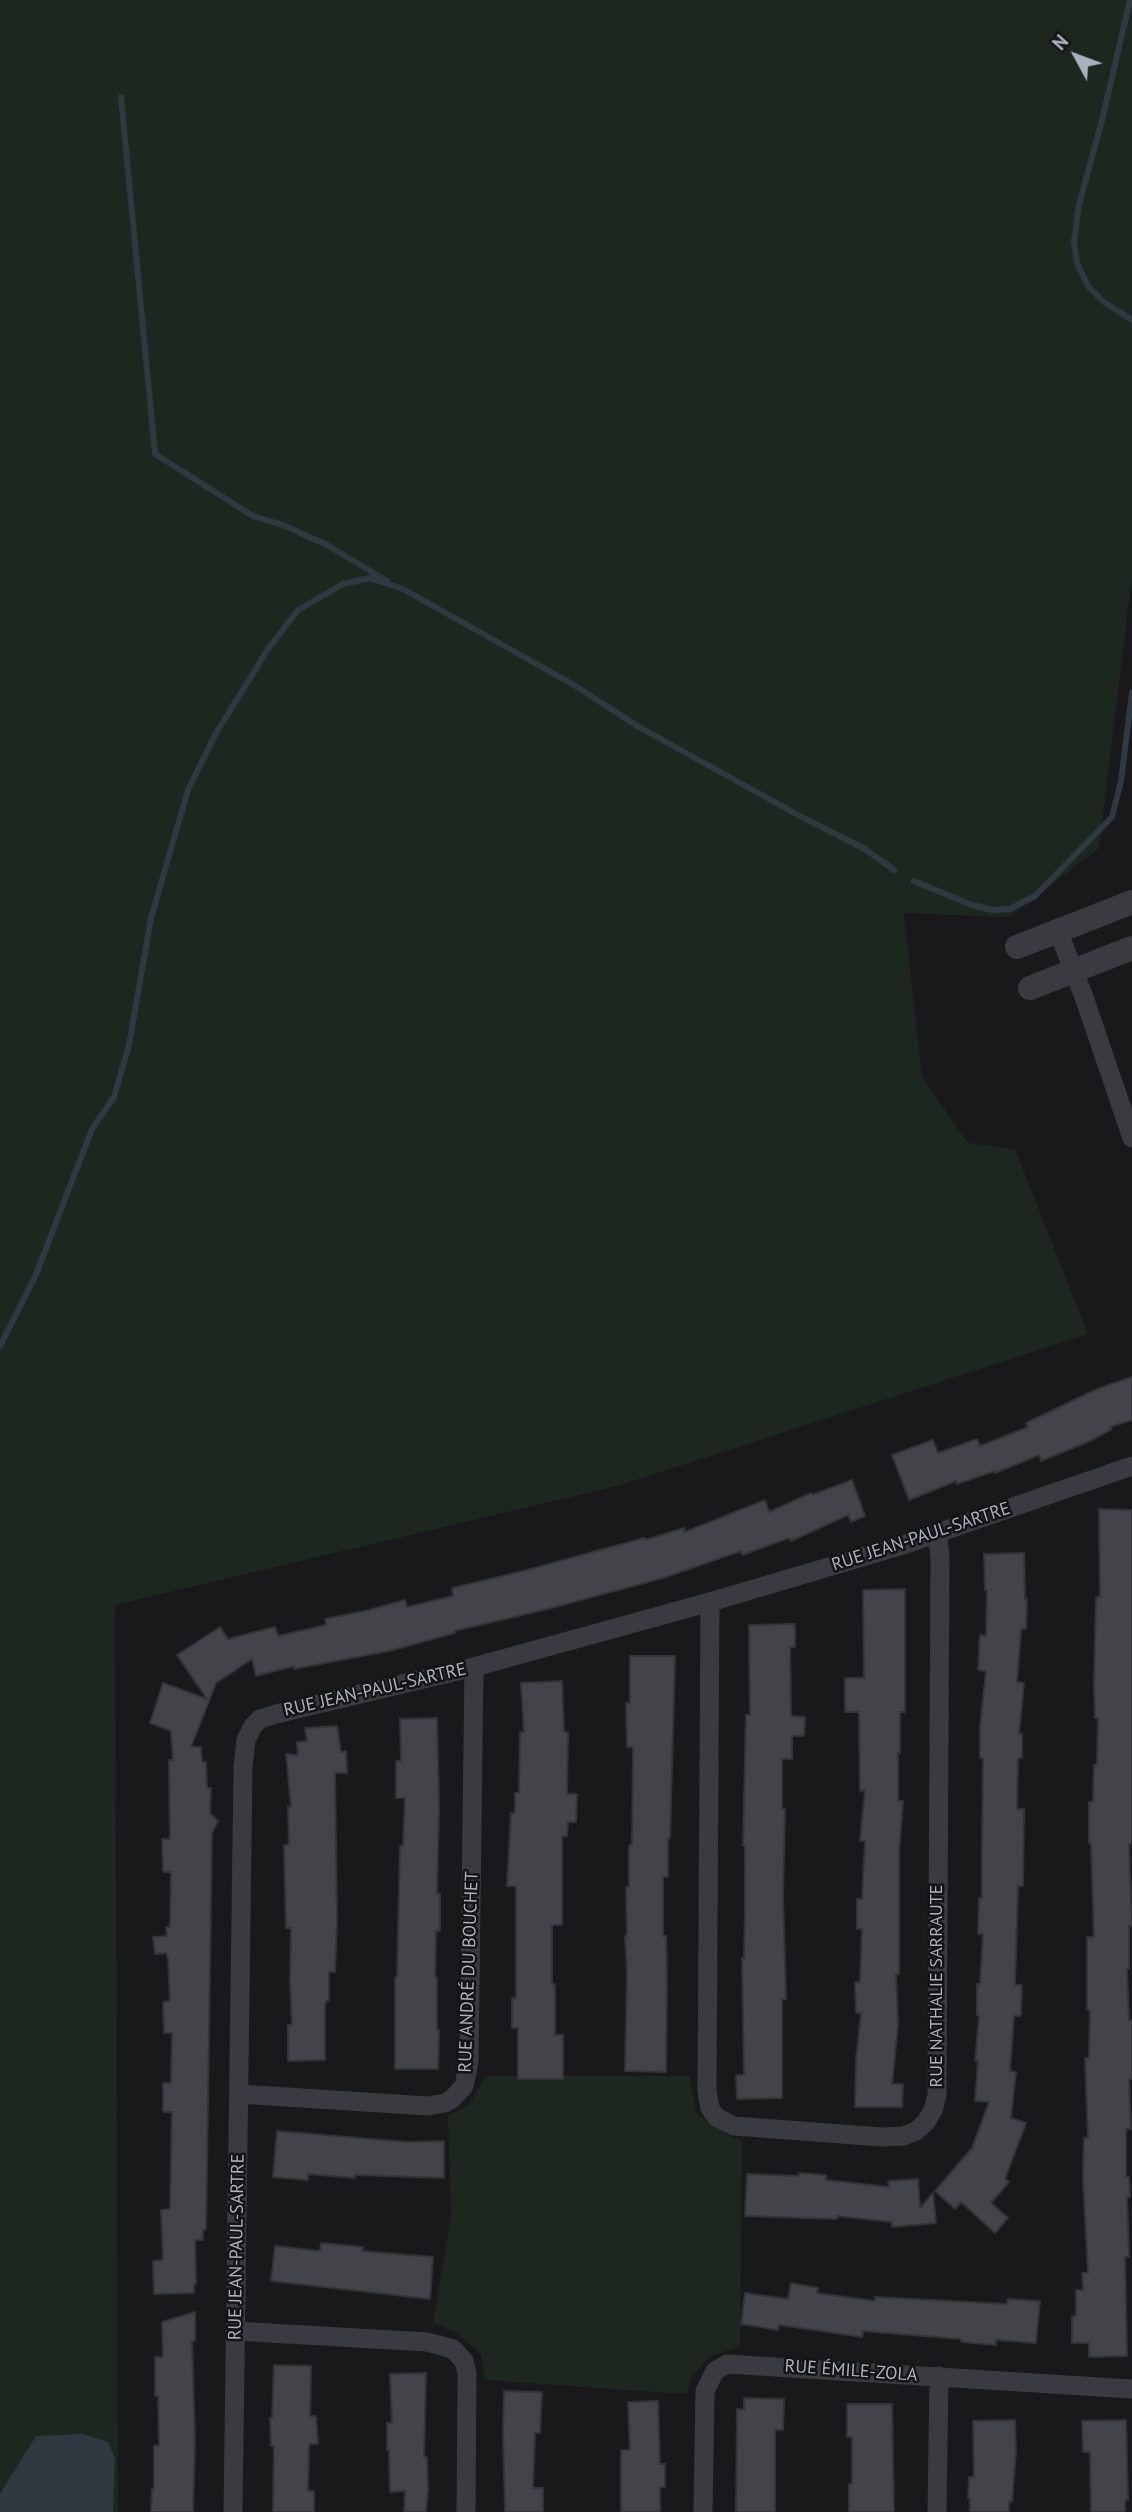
<!DOCTYPE html>
<html>
<head>
<meta charset="utf-8">
<style>
	body { margin:0 }
	#map { position:relative; width:1132px; height:2512px; overflow:hidden; background:#19191c; font-family:"PT Sans",sans-serif }
	canvas { display:block }
	.north { position:absolute; left:1041px; top:21px; width:70px; height:70px; -webkit-text-stroke:5px #141417; paint-order:stroke; rotate:311deg; font-size:19px; font-weight:700; line-height:28px; text-align:center; color:#abb1bc }
	.north::after { content:''; display:block; margin:auto; width:24px; height:32px; background:#abb1bc; clip-path:polygon(50% 0,100% 100%,50% 72%,0 100%) }
</style>
</head>
<body>
<div id="map">
<canvas width="1132" height="2512"></canvas>
<div class="north">N</div>
</div>
<script>
const g = document.querySelector('canvas').getContext('2d');
g.lineJoin = 'round';
function paint(path, color) {
  g.fillStyle = color;
  g.fill(path, 'evenodd');
}
function poly(rows) {
  const path = new Path2D();
  for (const r of rows) {
    path.moveTo(r[0], r[1]);
    for (let i = 2; i < r.length; i += 2) path.lineTo(r[i], r[i + 1]);
  }
  return path;
}
function trace(path, color, width, dash) {
  g.strokeStyle = color;
  g.lineWidth = width;
  g.lineCap = dash ? 'butt' : 'round';
  g.setLineDash(dash || []);
  g.stroke(path);
}
function label(font, color, halo, rows, align = 'center') {
  g.font = font + ' "PT Sans",sans-serif';
  g.lineWidth = 5;
  g.setLineDash([]);
  g.textBaseline = 'middle';
  g.strokeStyle = halo;
  g.fillStyle = color;
  for (const [text, x, y, turn = 0] of rows) {
    g.save();
    g.translate(x, y);
    g.rotate((+turn || 0) * Math.PI / 180);
    g.textAlign = isNaN(turn) ? turn : align;
    if (halo) g.strokeText(text, 0, 0);
    g.fillText(text, 0, 0);
    g.restore();
  }
}
paint(poly([
	[0,0,1132,0,1132,576,1099,848,1009,917,904,913,922,1077,968,1143,1015,1149,1088,1334,617,1486,115,1605,118,2512,113,2512,115,2458,107,2442,9,2482,0,2494],
	[485,2076,690,2076,696,2113,730,2136,742,2140,740,2347,710,2356,692,2376,686,2394,485,2380,481,2354,457,2333,433,2323,451,2216,448,2116,469,2105]
]), '#1e271f');
paint(poly([
	[83,2434,108,2442,115,2458,113,2512,0,2512,0,2494,36,2436]
]), '#2e3941');
trace(poly([
	[1130,0,1102,120,1079,205,1074,242,1077,263,1088,286,1104,302,1132,320],
	[121,97,155,454,253,516,283,525,327,545,387,581],
	[914,881,972,905,992,910,1010,909,1035,896,1112,817,1121,781,1132,692],
	[0,1346,35,1277,92,1129,114,1097,129,1045,151,918,188,790,215,735,268,649,298,610,343,584,370,578,403,589,574,685,639,727,798,815,865,849,894,870]
]), '#2e3941', 6);
const building = poly([
	[1132,1377,1132,1420,1110,1427,1112,1429,1090,1441,1041,1461,1039,1455,995,1473,995,1471,957,1484,956,1481,909,1500,892,1455,933,1440,938,1453,977,1439,980,1446,1028,1427,1026,1423,1097,1389,1132,1377],
	[852,1480,865,1516,851,1522,848,1515,791,1541,789,1538,742,1555,741,1551,663,1578,544,1610,454,1631,455,1633,389,1651,294,1669,294,1666,256,1676,252,1659,216,1683,191,1747,201,1747,202,1762,206,1762,207,1788,211,1788,210,1813,218,1821,212,1833,206,2229,203,2230,203,2240,195,2240,196,2284,194,2284,194,2293,154,2294,153,2261,163,2260,161,2210,170,2209,172,2112,163,2112,163,2083,171,2083,172,2033,164,2033,163,2002,170,2001,168,1958,166,1953,155,1954,153,1937,167,1936,166,1927,170,1927,171,1872,163,1872,162,1839,170,1839,169,1760,173,1760,171,1731,150,1723,163,1683,207,1699,177,1655,220,1627,228,1639,275,1627,278,1636,326,1625,325,1619,369,1610,405,1600,407,1607,453,1596,452,1588,523,1571,644,1538,645,1540,684,1528,685,1532,765,1500,769,1512,811,1493,812,1495,852,1480],
	[1099,1509,1132,1510,1132,1844,1129,1844,1132,1926,1129,1926,1129,1969,1127,1969,1129,2020,1132,2020,1132,2079,1129,2080,1131,2129,1126,2129,1126,2177,1129,2177,1130,2197,1127,2197,1129,2257,1125,2257,1127,2356,1089,2357,1089,2343,1072,2343,1072,2316,1076,2316,1076,2290,1083,2290,1082,2273,1088,2273,1083,2179,1084,2138,1088,2138,1085,2058,1089,2058,1090,2010,1087,2010,1087,1937,1094,1937,1091,1843,1089,1843,1089,1802,1093,1802,1094,1765,1097,1765,1098,1718,1095,1718,1094,1682,1096,1597,1100,1597,1099,1509],
	[1024,1553,1025,1599,1027,1599,1026,1629,1021,1629,1017,1682,1024,1683,1019,1734,1022,1734,1022,1758,1018,1758,1017,1809,1024,1809,1023,1886,1018,1886,1015,1985,1022,1985,1021,2016,1014,2016,1010,2071,1016,2072,1011,2118,1026,2123,1005,2179,1009,2182,991,2203,1008,2218,995,2233,961,2202,955,2209,935,2191,972,2148,989,2102,975,2101,978,2061,975,2061,979,2016,977,2015,977,1984,980,1984,983,1934,978,1934,979,1898,982,1898,982,1846,983,1758,980,1758,980,1727,986,1671,978,1670,980,1635,986,1636,987,1590,985,1590,984,1554,1024,1553],
	[905,1589,905,1712,900,1712,900,1753,898,1753,898,1801,903,1801,899,1854,899,1974,896,1974,898,2024,892,2084,903,2084,902,2107,855,2107,856,2060,861,2013,856,2013,855,1982,860,1982,862,1929,857,1929,857,1899,862,1899,865,1841,860,1841,865,1790,860,1791,859,1712,845,1712,845,1678,864,1678,863,1590,905,1589],
	[795,1624,795,1647,790,1647,791,1716,805,1717,804,1736,792,1736,792,1759,782,1759,782,1809,785,1809,783,1895,786,1999,782,1999,782,2098,737,2099,736,2075,744,2075,742,1958,744,1958,745,1906,745,1846,743,1846,746,1715,750,1715,749,1625,795,1624],
	[630,1656,675,1656,670,1838,668,1838,668,1877,663,1877,663,1936,666,1936,667,1974,666,2072,625,2071,627,1972,625,1936,627,1936,626,1887,629,1887,629,1845,632,1845,633,1747,627,1747,626,1703,630,1703,630,1656],
	[562,1681,564,1732,568,1732,567,1794,577,1794,576,1822,568,1822,567,1836,562,1836,562,1925,552,1925,552,1984,555,1984,555,2035,563,2035,563,2079,518,2079,518,2028,512,2028,512,1998,516,1998,516,1886,507,1886,511,1813,515,1813,515,1793,519,1793,520,1732,524,1732,521,1683,562,1681],
	[437,1718,439,1807,437,1894,440,1894,440,1931,436,1931,435,1977,437,1977,437,2030,439,2030,438,2069,395,2069,395,1977,397,1977,400,1846,403,1846,405,1798,396,1798,396,1761,401,1761,400,1719,437,1718],
	[337,1726,341,1752,346,1751,347,1773,335,1773,337,1921,335,1972,329,1972,329,2000,326,2001,325,2006,325,2060,288,2061,288,2025,292,2025,290,1982,291,1928,286,1928,284,1845,289,1845,288,1807,291,1807,286,1754,298,1755,297,1742,307,1741,305,1728,337,1726],
	[277,2131,408,2142,444,2141,444,2178,355,2175,355,2178,308,2174,308,2180,273,2177,277,2131],
	[799,2173,826,2175,826,2180,889,2187,888,2181,918,2179,920,2208,933,2193,936,2223,892,2227,892,2222,837,2216,837,2219,745,2216,747,2174,799,2176,799,2173],
	[321,2243,363,2247,362,2251,433,2257,430,2299,271,2281,275,2246,320,2251,321,2243],
	[791,2283,818,2288,817,2293,875,2301,875,2297,1007,2304,1008,2299,1040,2301,1036,2343,996,2340,996,2345,961,2342,961,2339,863,2331,862,2337,779,2325,778,2330,741,2324,745,2293,788,2299,791,2283],
	[195,2312,195,2341,192,2341,195,2440,193,2512,151,2512,152,2489,154,2489,154,2446,159,2445,158,2396,155,2396,155,2357,163,2357,162,2322,195,2312],
	[274,2365,311,2366,310,2416,316,2416,318,2444,309,2444,308,2491,314,2491,314,2512,273,2512,274,2446,271,2446,270,2418,272,2418,274,2365],
	[426,2373,424,2457,427,2457,428,2490,426,2512,404,2512,405,2491,390,2492,389,2450,387,2450,387,2423,392,2423,390,2374,426,2373],
	[504,2391,542,2392,540,2433,535,2433,533,2488,543,2488,543,2512,505,2512,503,2432,504,2391],
	[744,2398,784,2399,783,2430,775,2430,775,2512,736,2512,737,2409,744,2410,744,2398],
	[658,2401,660,2464,665,2464,665,2487,660,2487,660,2512,621,2512,621,2450,630,2450,628,2402,658,2401],
	[847,2404,892,2404,894,2512,849,2512,849,2484,852,2484,852,2437,847,2437,847,2404],
	[1015,2420,1016,2451,1012,2502,1009,2501,1009,2512,970,2512,970,2498,968,2498,969,2477,974,2477,973,2421,1015,2420],
	[1126,2420,1128,2500,1125,2500,1125,2512,1091,2512,1090,2452,1083,2452,1082,2421,1126,2420]
]);
paint(building, '#434449');
trace(building, '#333338', 2);
trace(poly([
	[1058,931,1084,997,1132,1138],
	[710,1602,707,2091,710,2108,716,2117,734,2126,882,2137,904,2136,916,2131,926,2122,933,2110,937,2095,940,1556,937,1533],
	[240,2094,428,2106,445,2103,452,2099,464,2086,469,2062,474,1667],
	[235,2331,427,2342,453,2349,464,2361,467,2374,466,2512],
	[233,2512,243,1767,246,1740,253,1726,260,1719,276,1714,474,1667,710,1602,903,1545,1132,1466],
	[703,2512,705,2391,715,2371,727,2364,1132,2389],
	[937,2512,939,2376]
]), '#3a3b41', 19);
trace(poly([
	[1017,947,1132,902],
	[1030,988,1132,948]
]), '#3a3b41', 24);
label('18px', '#abb1bc', '#141417', [
	["RUE JEAN-PAUL-SARTRE",921,1537,-18],
	["RUE JEAN-PAUL-SARTRE",375,1690,-13],
	["RUE ANDRÉ DU BOUCHET",469,1972,-88],
	["RUE NATHALIE SARRAUTE",937,1986,-90],
	["RUE JEAN-PAUL-SARTRE",237,2247,-89],
	["RUE ÉMILE-ZOLA",851,2371,4]
]);
</script>
</body>
</html>
